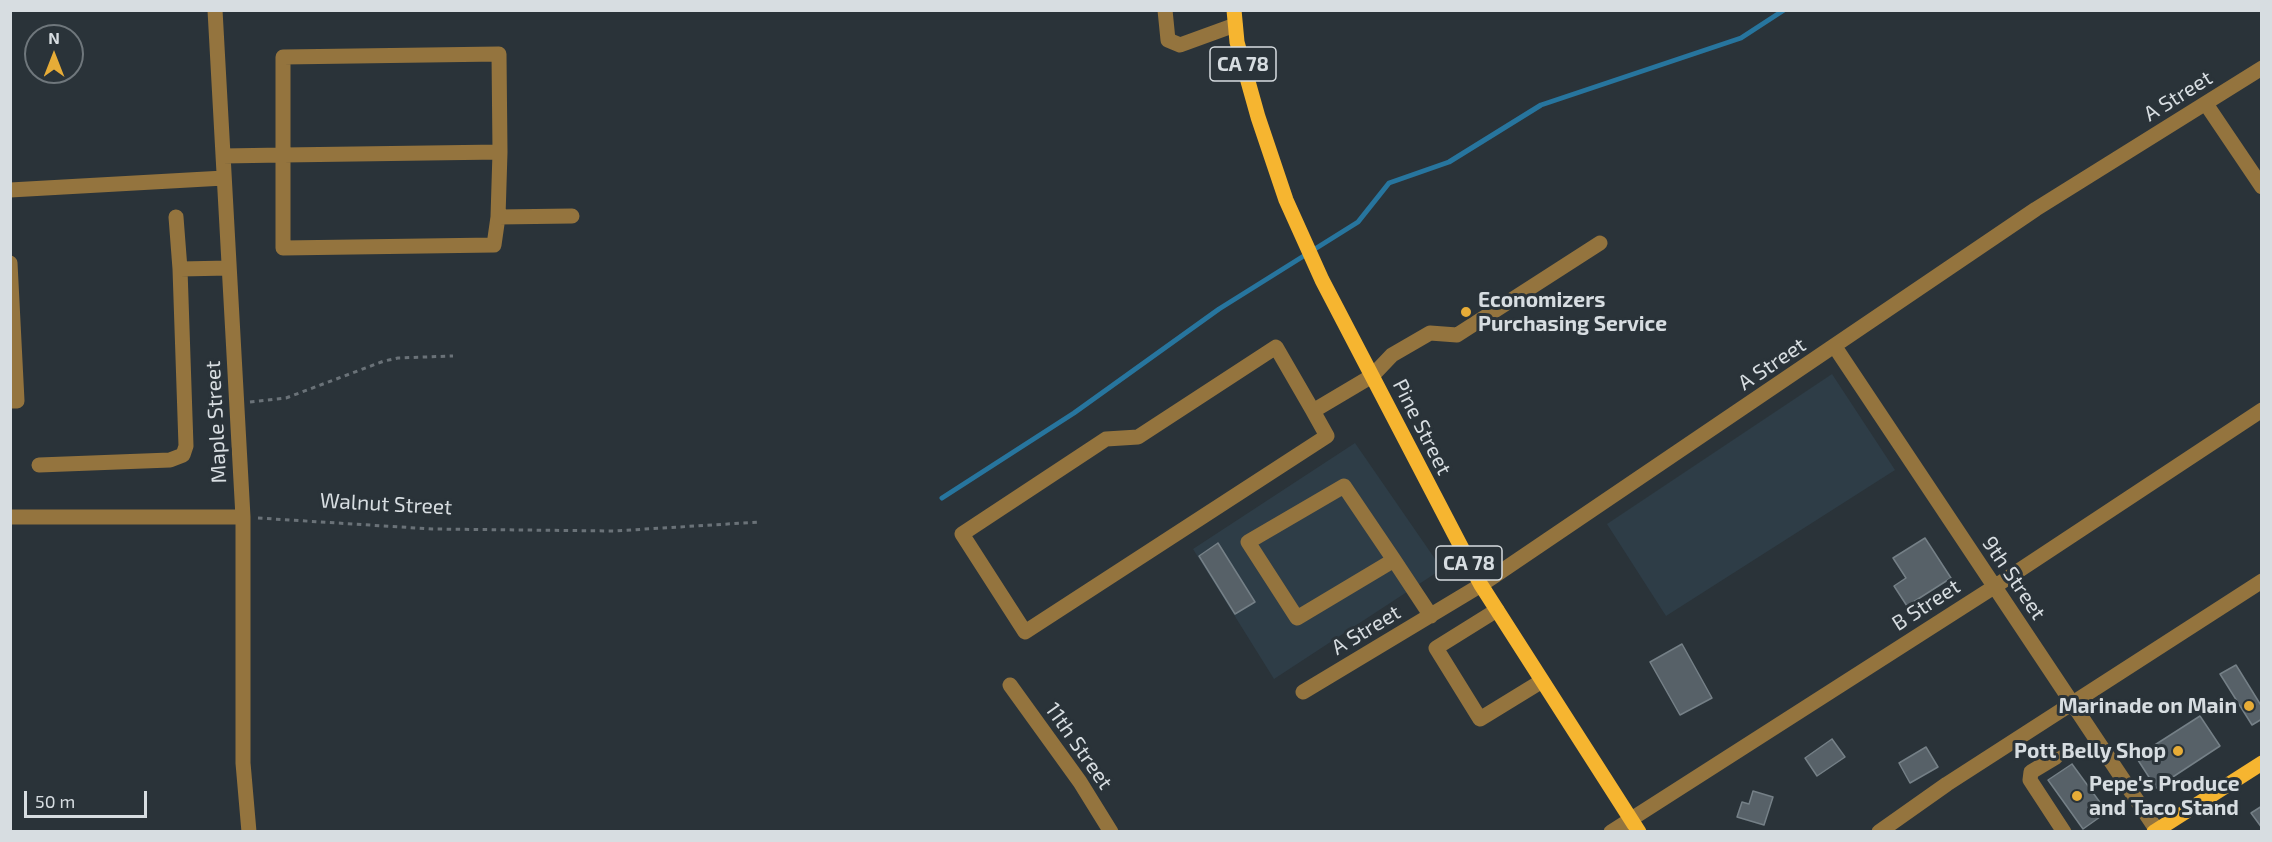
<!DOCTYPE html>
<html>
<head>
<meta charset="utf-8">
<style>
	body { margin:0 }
	#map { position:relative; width:2272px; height:842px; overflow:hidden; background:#2a3339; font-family:"Exo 2",sans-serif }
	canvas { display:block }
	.frame { position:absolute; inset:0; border:12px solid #d7dde1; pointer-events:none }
	.north { position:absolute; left:24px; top:24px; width:60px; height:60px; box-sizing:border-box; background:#2a3339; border:2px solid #6f777c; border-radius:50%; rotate:0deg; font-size:16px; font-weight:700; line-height:24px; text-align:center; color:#d7dde1 }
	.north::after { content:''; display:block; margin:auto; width:21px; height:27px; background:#e7ac37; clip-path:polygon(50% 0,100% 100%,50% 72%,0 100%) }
	.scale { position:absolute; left:24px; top:791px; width:123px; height:27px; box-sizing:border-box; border:3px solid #d7dde1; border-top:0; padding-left:8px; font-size:18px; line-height:21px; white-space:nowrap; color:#d7dde1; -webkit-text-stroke:4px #2a3339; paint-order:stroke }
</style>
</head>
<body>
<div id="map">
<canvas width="2272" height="842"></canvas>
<div class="frame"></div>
<div class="north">N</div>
<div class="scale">50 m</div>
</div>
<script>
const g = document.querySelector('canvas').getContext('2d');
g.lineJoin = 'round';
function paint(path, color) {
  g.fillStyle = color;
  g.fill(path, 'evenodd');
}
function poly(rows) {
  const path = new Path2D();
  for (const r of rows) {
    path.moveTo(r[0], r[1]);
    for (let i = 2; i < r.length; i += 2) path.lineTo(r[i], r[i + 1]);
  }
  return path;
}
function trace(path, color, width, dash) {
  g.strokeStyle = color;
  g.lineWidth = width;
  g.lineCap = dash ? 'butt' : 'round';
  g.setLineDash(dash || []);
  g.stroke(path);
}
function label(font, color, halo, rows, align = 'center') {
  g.font = font + ' "Exo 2",sans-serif';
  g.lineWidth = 6;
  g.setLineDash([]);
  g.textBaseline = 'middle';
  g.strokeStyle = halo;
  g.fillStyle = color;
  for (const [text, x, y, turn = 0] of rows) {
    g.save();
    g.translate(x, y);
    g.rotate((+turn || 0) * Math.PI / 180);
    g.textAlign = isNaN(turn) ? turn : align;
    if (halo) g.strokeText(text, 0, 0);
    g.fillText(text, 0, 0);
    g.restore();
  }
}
paint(poly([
	[1832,374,1895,470,1666,616,1607,524],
	[1355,443,1442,569,1274,679,1193,549]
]), '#2e3d47');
trace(poly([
	[942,498,1074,413,1219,309,1358,222,1389,183,1449,162,1541,105,1741,38,1784,10]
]), '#27759e', 5);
const building = poly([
	[1925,538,1951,578,1907,606,1894,586,1906,578,1893,558,1925,538],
	[1218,543,1255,602,1235,614,1199,556,1218,543],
	[1682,644,1712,698,1680,715,1650,662,1682,644],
	[2236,665,2262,707,2262,719,2252,725,2220,674,2236,665],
	[2200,716,2220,746,2156,788,2136,757,2200,716],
	[1832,739,1845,757,1817,776,1805,758,1832,739],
	[1926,747,1938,767,1910,783,1899,763,1926,747],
	[2072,764,2107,812,2083,829,2048,780,2072,764],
	[1753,791,1773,797,1764,825,1737,817,1742,802,1749,804,1753,791],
	[2262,806,2262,828,2251,813,2262,806]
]);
paint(building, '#576168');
trace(building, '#758087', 1.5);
trace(poly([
	[250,402,286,398,384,361,398,358,453,356],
	[258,518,432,529,614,531,760,522]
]), '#6a7278', 3, [4.5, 4.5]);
trace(poly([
	[215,10,243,517,243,763,249,832],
	[1165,10,1168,40,1180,45,1235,25],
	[2206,104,2262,187],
	[223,156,283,155,500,152,499,54,283,57,283,248,494,245,498,217,500,152],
	[10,190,224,178],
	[176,217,180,269,229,268],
	[498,217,572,216],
	[10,263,17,401,10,401],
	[1835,347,2158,832],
	[1313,411,1327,436,1025,632,962,534,1106,439,1138,437,1276,347,1313,411,1372,376,1392,355,1430,333,1457,335,1600,243],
	[39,465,170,460,183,455,186,446,180,269],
	[10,517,243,517],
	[1394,560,1297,618,1248,542,1344,486,1394,560,1431,616],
	[1497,610,1436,648,1480,719,1542,681],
	[1010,685,1080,782,1111,832],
	[1303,692,1481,585,2036,209,2262,68],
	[2056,757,2031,772,2030,780,2064,832],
	[1611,832,1994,587,2262,410],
	[1879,832,1947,784,2262,581]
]), '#94743e', 15);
trace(poly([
	[1234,10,1237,42,1258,117,1286,200,1322,280,1481,585,1639,832],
	[2154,832,2262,763]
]), '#f6b530', 15);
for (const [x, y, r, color] of [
	[1466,312,6,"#e7ac37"],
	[2249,706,6,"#e7ac37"],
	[2178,751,6,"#e7ac37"],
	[2077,796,6,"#e7ac37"]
]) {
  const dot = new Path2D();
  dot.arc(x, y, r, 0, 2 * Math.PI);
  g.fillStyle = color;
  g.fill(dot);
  trace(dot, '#2a3339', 2);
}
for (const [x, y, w] of [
	[1243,64,66],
	[1469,563,66]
]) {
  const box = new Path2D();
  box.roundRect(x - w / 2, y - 17, w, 34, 4.5);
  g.fillStyle = '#2a3339';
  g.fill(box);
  trace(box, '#d7dde1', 1.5);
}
label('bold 20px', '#d7dde1', null, [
	["CA 78",1243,64],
	["CA 78",1469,563]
]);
label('21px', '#d7dde1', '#2a3339', [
	["A Street",2178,96,-32],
	["A Street",1772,364,-34],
	["Maple Street",216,422,-93],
	["Pine Street",1422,427,63],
	["Walnut Street",386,504,3],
	["9th Street",2014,578,56],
	["B Street",1926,605,-33],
	["A Street",1366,630,-31],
	["11th Street",1079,746,55]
]);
label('bold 21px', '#d7dde1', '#2a3339', [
	["Economizers",1478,300],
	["Purchasing Service",1478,324],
	["Marinade on Main",2237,706,"right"],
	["Pott Belly Shop",2166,751,"right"],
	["Pepe's Produce",2089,784],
	["and Taco Stand",2089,808]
], 'left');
</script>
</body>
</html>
